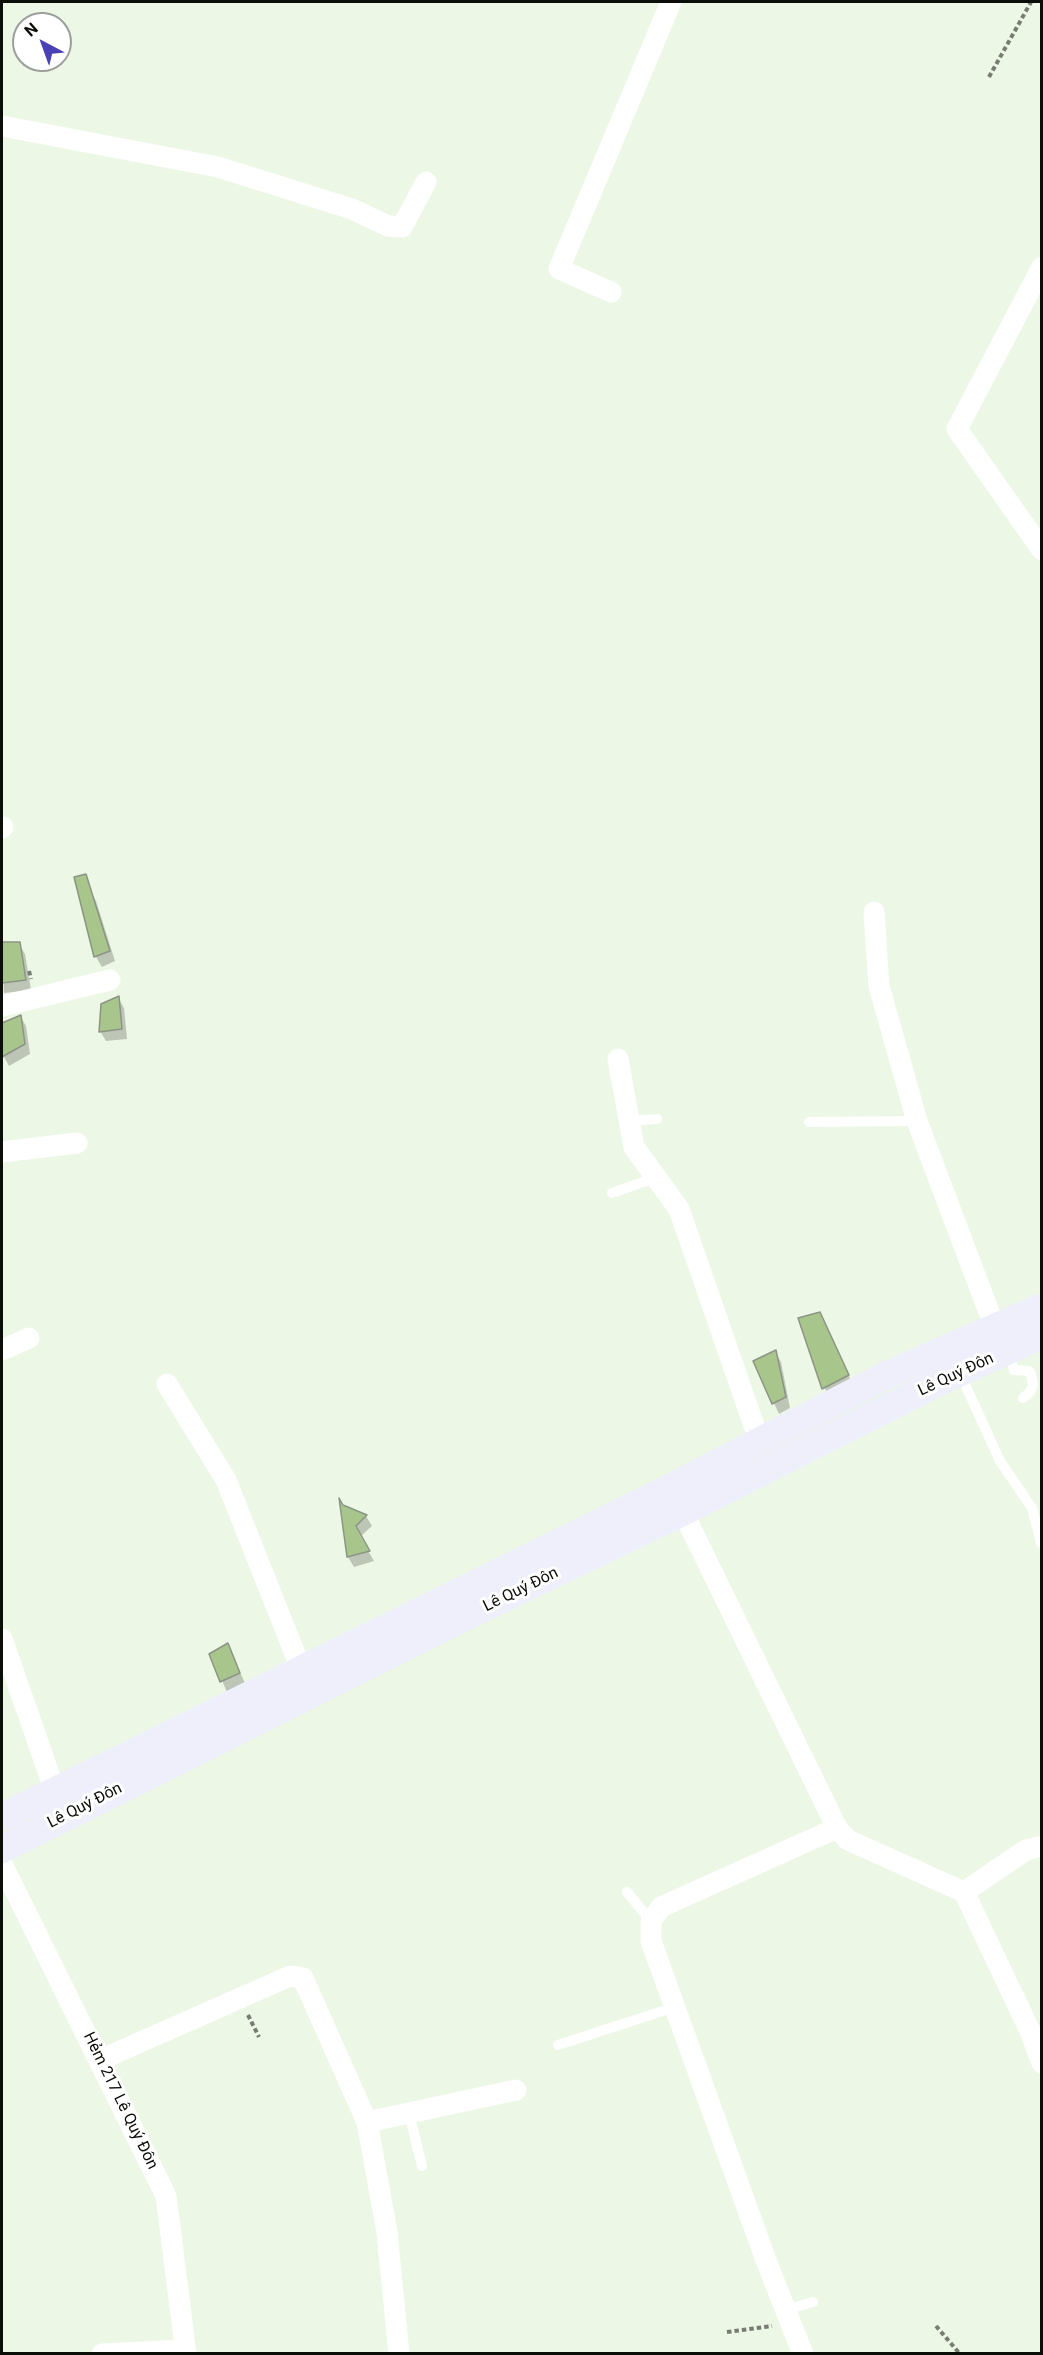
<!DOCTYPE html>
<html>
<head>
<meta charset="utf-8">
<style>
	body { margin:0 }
	#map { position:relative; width:1043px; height:2355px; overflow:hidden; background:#edf7e5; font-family:Roboto,sans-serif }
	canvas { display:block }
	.frame { position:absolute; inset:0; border:3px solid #0b0e08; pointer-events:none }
	.north { position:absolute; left:12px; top:12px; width:60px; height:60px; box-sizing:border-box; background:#fff; border:2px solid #9d9f9c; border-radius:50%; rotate:319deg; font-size:16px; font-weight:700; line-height:24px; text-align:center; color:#0b0e08 }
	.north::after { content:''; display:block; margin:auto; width:21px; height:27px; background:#4b41b7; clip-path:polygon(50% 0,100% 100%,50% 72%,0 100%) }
</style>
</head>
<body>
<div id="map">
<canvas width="1043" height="2355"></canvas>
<div class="frame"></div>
<div class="north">N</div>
</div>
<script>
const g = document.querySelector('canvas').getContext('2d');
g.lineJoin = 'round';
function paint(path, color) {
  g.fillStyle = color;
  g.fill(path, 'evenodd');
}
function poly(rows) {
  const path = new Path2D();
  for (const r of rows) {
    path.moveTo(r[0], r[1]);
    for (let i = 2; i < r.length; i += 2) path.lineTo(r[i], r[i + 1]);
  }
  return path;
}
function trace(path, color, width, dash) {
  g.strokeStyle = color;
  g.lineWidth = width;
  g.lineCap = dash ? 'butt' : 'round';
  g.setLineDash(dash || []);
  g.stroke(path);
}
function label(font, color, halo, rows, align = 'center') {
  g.font = font + ' Roboto,sans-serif';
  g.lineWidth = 6;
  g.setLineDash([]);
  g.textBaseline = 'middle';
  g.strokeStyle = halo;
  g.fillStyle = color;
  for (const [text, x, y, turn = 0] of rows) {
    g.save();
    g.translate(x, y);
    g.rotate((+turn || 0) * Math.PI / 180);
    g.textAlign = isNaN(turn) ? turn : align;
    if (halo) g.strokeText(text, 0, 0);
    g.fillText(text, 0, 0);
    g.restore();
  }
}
paint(poly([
	[79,890,90,890,96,901,115,961,102,967,96,957],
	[2,943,19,944,25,954,31,990,4,993],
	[118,998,124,1008,127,1039,106,1041,100,1031],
	[20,1016,26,1026,30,1054,9,1066,4,1057,2,1024],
	[800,1319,825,1324,853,1385,829,1399],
	[775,1352,781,1362,790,1408,779,1414,755,1361],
	[341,1504,366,1516,372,1526,360,1537,374,1561,354,1567,348,1557],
	[227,1645,245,1683,227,1692,211,1655]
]), '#0003');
const building = poly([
	[86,874,110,951,94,957,74,877,86,874],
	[2,942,20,942,26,980,2,983,2,942],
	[119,996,122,1029,99,1032,101,1004,119,996],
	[21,1015,25,1044,2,1057,2,1023,21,1015],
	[820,1312,849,1375,822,1389,798,1318,820,1312],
	[776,1350,786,1397,772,1404,753,1361,776,1350],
	[339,1498,343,1505,367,1515,356,1526,370,1551,347,1557,339,1498],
	[228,1643,240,1673,220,1682,209,1654,228,1643]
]);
paint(building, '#a8c68c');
trace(building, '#8c9585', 1.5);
trace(poly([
	[989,77,1031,2],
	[29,971,31,979],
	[248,2015,259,2037],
	[936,2326,960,2354],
	[727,2332,772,2326]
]), '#777d72', 4, [4.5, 3]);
trace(poly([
	[630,1121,657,1119],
	[809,1122,917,1121],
	[612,1193,657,1177],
	[1008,1351,1014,1370,1029,1371,1031,1374,1033,1385,1030,1392,1023,1398],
	[960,1373,1000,1461,1032,1508,1041,1543],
	[627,1892,651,1921],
	[558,2045,675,2007],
	[409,2113,422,2166],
	[785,2310,813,2302]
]), '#fff', 10);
trace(poly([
	[2,126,218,167,352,209,388,226,402,227,426,182],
	[1042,267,957,429,1042,550],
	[611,292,559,269,671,2],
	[2,828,3,827],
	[874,912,879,986,917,1121,995,1328],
	[2,1006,110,980],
	[618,1059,634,1147,679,1209,759,1440],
	[2,1152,77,1143],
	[2,1350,29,1338],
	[167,1384,226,1480,301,1669],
	[683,1512,837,1828,848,1840,964,1892,1030,2031,1042,2063],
	[2,1639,55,1791],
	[2,1864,166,2196,186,2354],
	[964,1892,1026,1850,1042,1846],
	[100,2060,290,1976,303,1978,367,2122,387,2232,399,2354],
	[367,2122,516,2090],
	[102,2354,185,2350],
	[803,2354,767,2263,651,1941,651,1921,661,1907,837,1828]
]), '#fff', 21);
trace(poly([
	[2,1817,662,1492,889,1374,1042,1307],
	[2,1849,475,1612,683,1512,943,1380,1042,1335]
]), '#eeeffb', 28);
label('16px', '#0b0e08', '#fff', [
	["Lê Quý Đôn",956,1375,-25],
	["Lê Quý Đôn",521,1590,-26],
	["Lê Quý Đôn",85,1806,-27],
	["Hẻm 217 Lê Quý Đôn",120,2101,64]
]);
</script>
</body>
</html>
